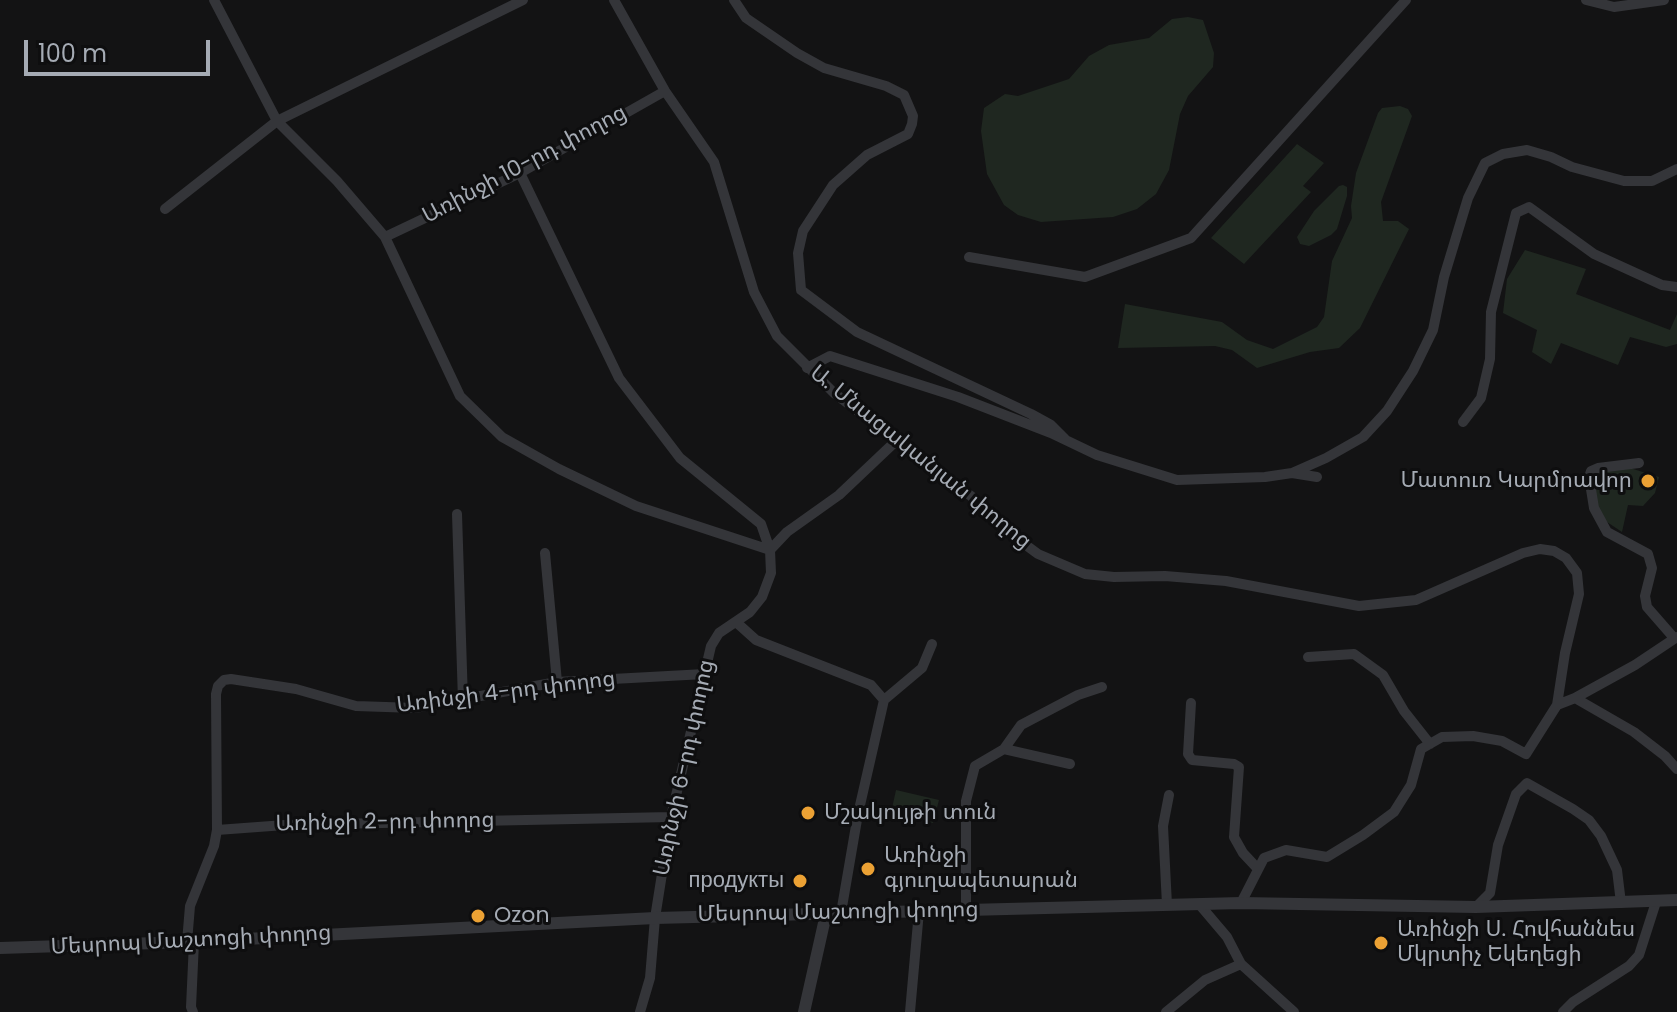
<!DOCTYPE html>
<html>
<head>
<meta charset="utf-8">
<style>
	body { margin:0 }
	#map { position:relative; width:1677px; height:1012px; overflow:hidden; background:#131314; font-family:Poppins,sans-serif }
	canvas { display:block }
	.scale { position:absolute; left:24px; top:40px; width:186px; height:36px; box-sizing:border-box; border:4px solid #a5abb4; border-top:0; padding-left:10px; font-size:24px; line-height:28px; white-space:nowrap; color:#a5abb4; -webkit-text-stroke:6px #0e0e0f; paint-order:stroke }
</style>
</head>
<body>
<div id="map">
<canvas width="1677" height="1012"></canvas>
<div class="scale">100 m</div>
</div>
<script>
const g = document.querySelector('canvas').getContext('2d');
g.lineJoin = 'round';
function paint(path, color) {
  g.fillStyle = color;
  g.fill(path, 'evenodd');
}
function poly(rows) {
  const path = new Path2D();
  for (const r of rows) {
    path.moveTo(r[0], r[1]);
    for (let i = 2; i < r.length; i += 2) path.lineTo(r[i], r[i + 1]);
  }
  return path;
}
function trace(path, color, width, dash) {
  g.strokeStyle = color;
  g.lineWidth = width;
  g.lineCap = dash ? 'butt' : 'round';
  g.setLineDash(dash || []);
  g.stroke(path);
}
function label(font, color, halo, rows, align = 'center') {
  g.font = font + ' Poppins,"Noto Sans Armenian",sans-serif';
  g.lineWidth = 6;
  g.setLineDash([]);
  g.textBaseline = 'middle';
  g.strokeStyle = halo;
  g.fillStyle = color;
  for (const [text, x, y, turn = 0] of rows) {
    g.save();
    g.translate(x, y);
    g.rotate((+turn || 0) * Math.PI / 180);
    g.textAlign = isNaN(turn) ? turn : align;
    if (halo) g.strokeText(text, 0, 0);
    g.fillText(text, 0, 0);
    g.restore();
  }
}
paint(poly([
	[1188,17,1203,20,1214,53,1213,67,1188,96,1180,114,1169,170,1156,194,1137,209,1113,217,1041,222,1018,215,1004,205,987,174,981,131,984,108,1005,94,1018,96,1069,79,1089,56,1109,45,1149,38,1172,19],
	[1400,106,1408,109,1412,116,1381,202,1383,221,1398,221,1409,229,1360,328,1339,348,1310,352,1257,368,1232,350,1215,346,1118,348,1125,304,1222,322,1247,340,1273,349,1317,327,1324,317,1332,261,1352,218,1351,206,1356,173,1378,113,1382,108],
	[1297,144,1324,163,1303,186,1311,192,1244,264,1211,238],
	[1343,185,1347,187,1347,196,1337,229,1331,235,1309,246,1300,244,1297,237,1314,211,1339,186],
	[1525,250,1586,269,1576,294,1670,330,1677,314,1677,344,1666,347,1630,337,1618,365,1561,343,1551,364,1532,352,1537,330,1503,313,1507,279],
	[1630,468,1659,477,1655,493,1643,506,1628,505,1622,532,1604,520,1598,508,1593,473],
	[896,790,939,800,933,823,891,813]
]), '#1f2720');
trace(poly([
	[214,0,277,121,337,181,385,237,460,396,502,437,559,469,636,506,770,550,771,573,762,597,750,612,719,633,711,646,671,817,655,918,650,978,640,1012],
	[614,0,665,91,714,162,754,292,777,336,834,393,971,496,1000,526,1038,554,1085,574,1114,577,1165,576,1226,581,1359,606,1416,600,1523,553,1540,549,1554,551,1566,558,1577,573,1579,594,1565,653,1557,705],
	[734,0,746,18,797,53,824,68,886,86,904,95,913,116,912,124,908,134,867,155,833,185,803,231,798,253,801,290,857,332,1031,414,1051,425,1065,439],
	[1586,0,1614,7,1664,0],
	[520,173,619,378,680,458,761,524,770,550],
	[165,209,277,121,523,0],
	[385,237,520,173,665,91],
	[969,257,1085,277,1191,238,1406,0],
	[807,368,830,356,958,397,1051,433,1097,455,1177,480,1265,477,1292,473,1317,477],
	[1463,422,1481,398,1490,359,1491,312,1516,213,1529,207,1594,254,1662,285,1677,287],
	[1639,463,1598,468,1591,471,1589,477,1594,508,1607,532,1648,554,1652,568,1645,596,1647,607,1674,638],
	[1292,473,1326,458,1363,437,1387,411,1413,371,1433,330,1444,277,1468,198,1485,163,1503,154,1527,150,1551,157,1572,167,1624,181,1652,181,1677,169],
	[457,514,463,701],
	[770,550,787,532,839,495,896,441],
	[545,553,557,682],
	[736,622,756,640,871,685,884,700,858,814,841,913],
	[1308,657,1354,654,1383,675,1404,711,1430,744],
	[1575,698,1634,732,1665,756,1677,769],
	[884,700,922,668,932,644],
	[1191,703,1188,754,1192,760,1234,764,1239,767,1234,837,1243,853,1258,869],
	[1004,749,1070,764],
	[217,830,216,694,218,686,224,680,231,679,296,689,356,706,415,708,557,682,705,674],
	[1241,903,1264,858,1286,850,1327,857,1363,835,1394,812,1411,785,1421,749,1442,737,1473,736,1502,741,1526,754,1557,705,1575,698,1635,665,1677,637],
	[1199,904,1227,937,1241,964,1294,1012],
	[1167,905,1163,826,1169,795],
	[1476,907,1490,893,1498,845,1516,794,1527,783,1573,809,1589,820,1601,836,1617,870,1621,903],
	[966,910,966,801,975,766,1004,749,1021,725,1078,695,1102,687],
	[187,942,190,906,214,846,217,830,285,825,671,817],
	[193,1012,191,1007,194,942],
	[910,1012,919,911],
	[1166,1012,1205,980,1241,964],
	[1563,1012,1573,1002,1629,966,1639,955,1656,902]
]), '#343539', 10);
trace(poly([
	[0,948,187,942,655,918,1241,903,1476,907,1677,900],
	[804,1012,826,914]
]), '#343539', 12);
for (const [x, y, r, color] of [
	[1648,481,8,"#eba134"],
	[808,813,8,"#eba134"],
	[868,869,8,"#eba134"],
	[800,881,8,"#eba134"],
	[478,916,8,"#eba134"],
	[1381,943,8,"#eba134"]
]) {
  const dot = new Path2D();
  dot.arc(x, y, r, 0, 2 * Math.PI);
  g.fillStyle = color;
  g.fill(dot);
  trace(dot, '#0e0e0f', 3);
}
label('22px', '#a5abb4', '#0e0e0f', [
	["Առինջի 10-րդ փողոց",525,165,-28],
	["Ա. Մնացականյան փողոց",920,458,39],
	["Առինջի 4-րդ փողոց",506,693,-7],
	["Առինջի 6-րդ փողոց",685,768,-78],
	["Առինջի 2-րդ փողոց",385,823,-1],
	["Մեսրոպ Մաշտոցի փողոց",838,913,-1],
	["Մեսրոպ Մաշտոցի փողոց",191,941,-3]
]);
label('22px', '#a5abb4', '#0e0e0f', [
	["Մատուռ Կարմրավոր",1632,481,"right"],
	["Մշակույթի տուն",824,813],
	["Առինջի",884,856],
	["գյուղապետարան",884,881],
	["продукты",784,881,"right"],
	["Ozon",494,916],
	["Առինջի Ս. Հովհաննես",1397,930],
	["Մկրտիչ Եկեղեցի",1397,955]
], 'left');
</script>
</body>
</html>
